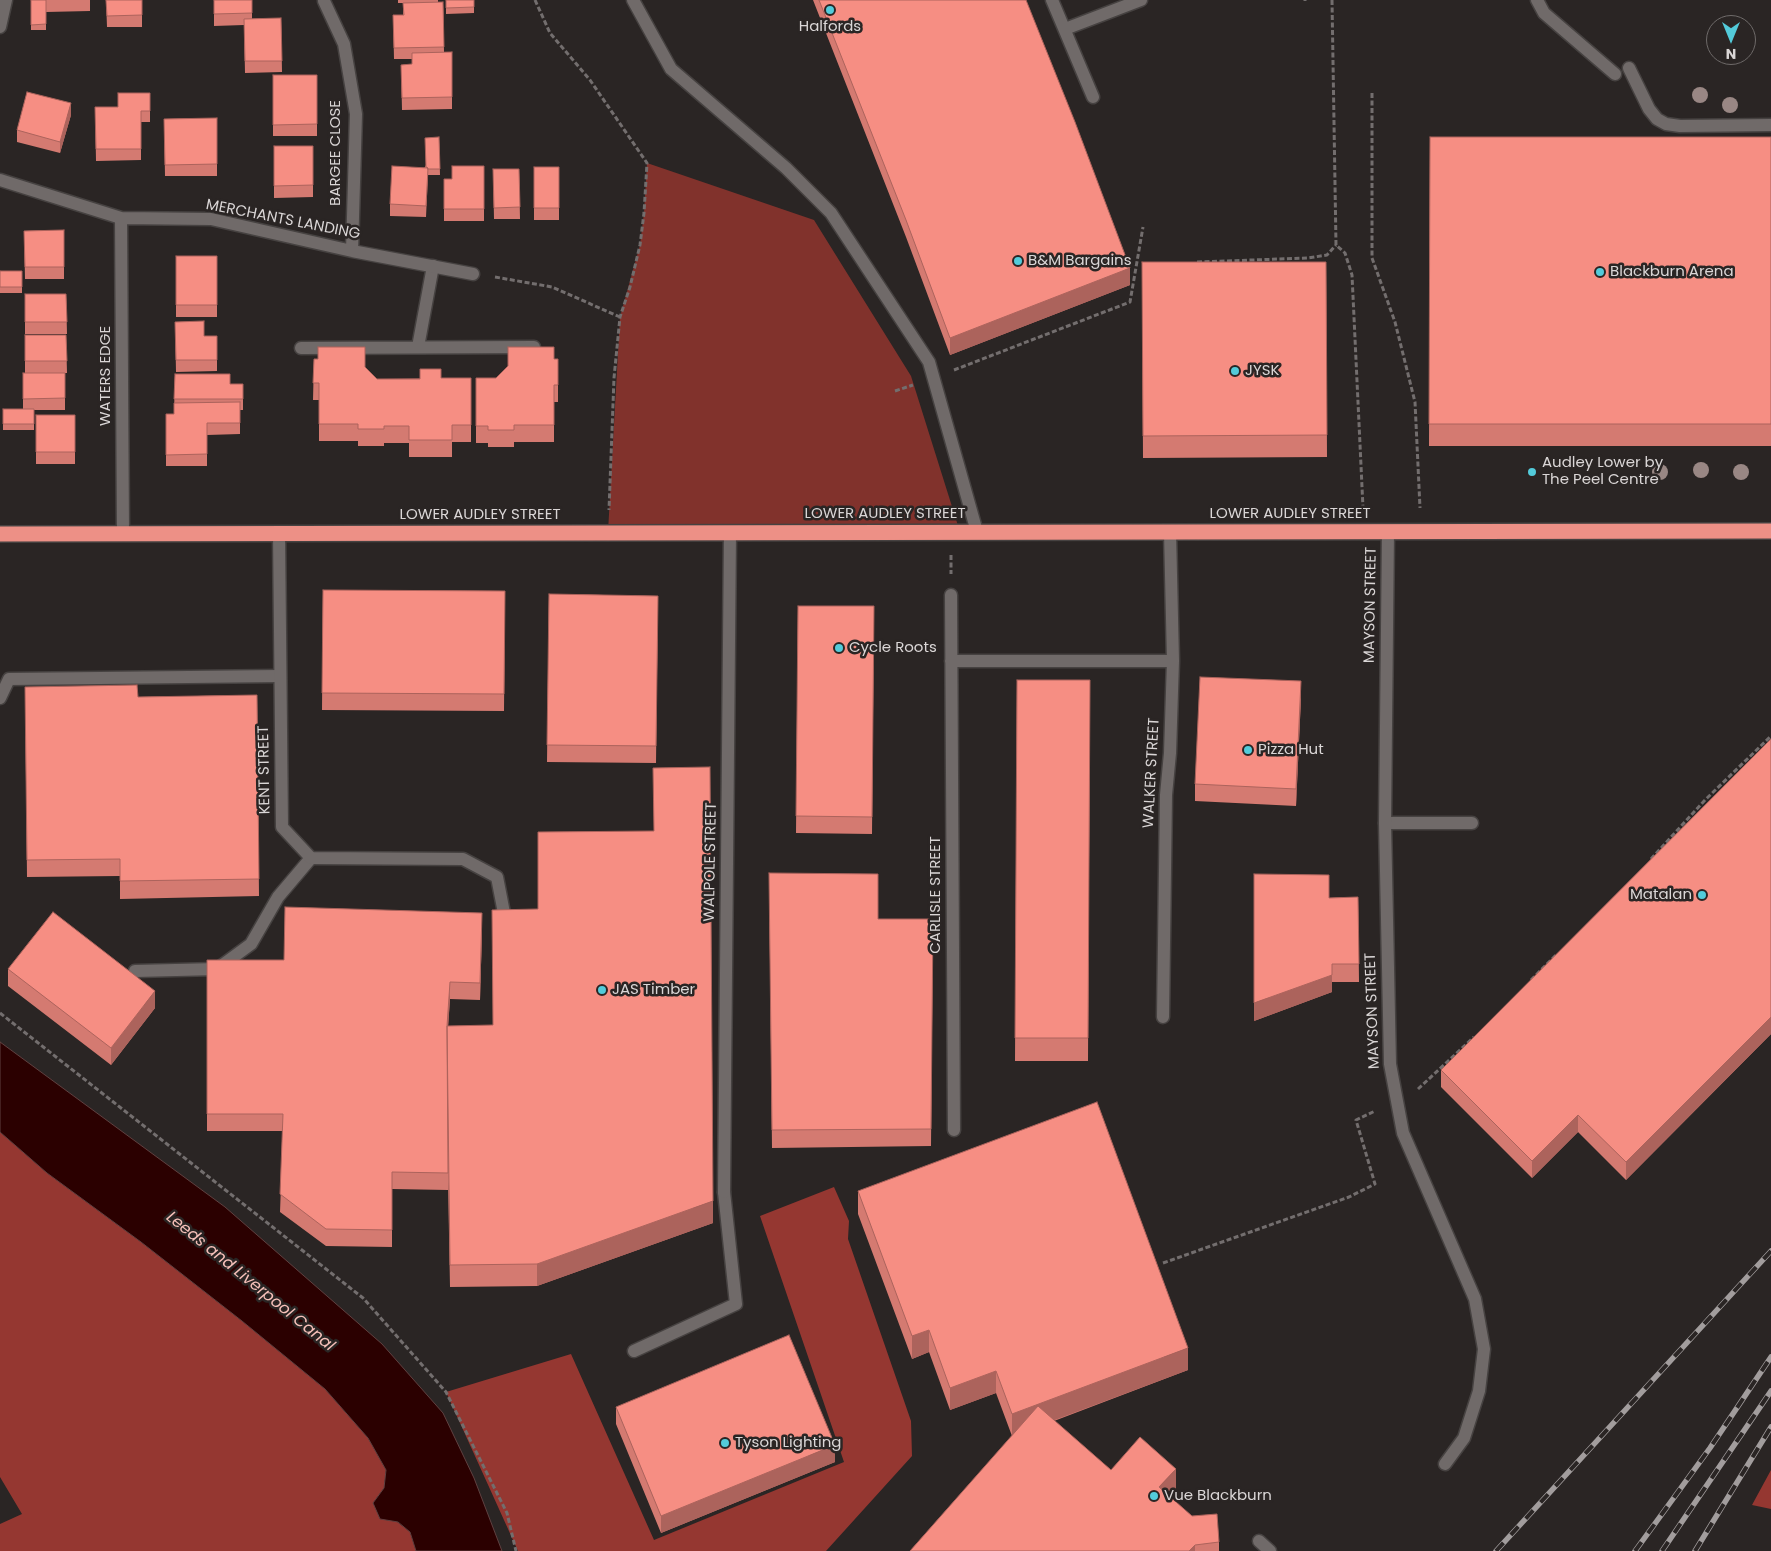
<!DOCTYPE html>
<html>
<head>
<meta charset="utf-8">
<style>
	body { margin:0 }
	#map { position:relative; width:1771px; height:1551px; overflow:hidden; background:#2a2524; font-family:Poppins,sans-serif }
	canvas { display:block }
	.north { position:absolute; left:1706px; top:15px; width:50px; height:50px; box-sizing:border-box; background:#2a2524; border:1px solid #706c6b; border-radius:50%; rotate:180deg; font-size:14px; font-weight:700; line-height:20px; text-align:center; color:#dad6d6 }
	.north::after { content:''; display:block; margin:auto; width:18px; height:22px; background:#53cbda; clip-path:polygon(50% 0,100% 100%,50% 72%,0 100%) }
</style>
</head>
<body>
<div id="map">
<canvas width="1771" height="1551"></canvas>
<div class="north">N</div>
</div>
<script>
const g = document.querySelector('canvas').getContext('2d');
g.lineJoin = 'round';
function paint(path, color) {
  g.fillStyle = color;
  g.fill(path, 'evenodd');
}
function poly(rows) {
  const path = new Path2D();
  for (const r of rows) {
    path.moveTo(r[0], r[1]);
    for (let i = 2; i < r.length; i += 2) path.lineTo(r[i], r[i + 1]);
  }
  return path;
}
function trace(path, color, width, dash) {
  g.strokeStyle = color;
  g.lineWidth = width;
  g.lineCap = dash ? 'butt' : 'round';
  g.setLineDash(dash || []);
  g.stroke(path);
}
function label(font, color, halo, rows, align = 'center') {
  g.font = font + ' Poppins,sans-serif';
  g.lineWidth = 5;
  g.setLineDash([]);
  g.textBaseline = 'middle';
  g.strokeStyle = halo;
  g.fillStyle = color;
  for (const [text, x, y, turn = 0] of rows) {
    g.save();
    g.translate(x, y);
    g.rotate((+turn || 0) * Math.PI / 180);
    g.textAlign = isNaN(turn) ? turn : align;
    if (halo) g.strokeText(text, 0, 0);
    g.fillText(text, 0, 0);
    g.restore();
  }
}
paint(poly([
	[647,163,814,220,911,376,960,532,608,532,620,317,640,245,644,213]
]), '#81322c');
paint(poly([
	[0,1132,47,1173,141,1242,242,1321,325,1389,368,1438,386,1470,384,1488,373,1503,410,1532,416,1551,0,1551,0,1524,22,1514,0,1477],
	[834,1187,849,1221,848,1239,911,1421,912,1456,826,1551,518,1551,446,1392,571,1354,654,1540,844,1462,760,1216],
	[1771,1470,1771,1509,1752,1505]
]), '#953731');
const water = poly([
	[0,1042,225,1207,382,1344,443,1413,474,1478,502,1551,416,1551,410,1532,398,1522,380,1519,373,1503,384,1488,386,1470,368,1438,325,1389,242,1321,141,1242,47,1173,0,1132,0,1042]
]);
paint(water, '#2b0000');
trace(water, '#604040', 1);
const lane = poly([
	[633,0,671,69,786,168,831,213,929,362,977,532],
	[1052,0,1093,97],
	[1537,0,1544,13,1615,74],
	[1065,29,1141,0],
	[1629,68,1649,109,1657,119,1666,124,1680,126,1771,125],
	[418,347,433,266],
	[301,348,534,347],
	[0,698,9,679,279,676],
	[1385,823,1472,823],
	[135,971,217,969,251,944,278,897,311,858],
	[634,1351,736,1304,724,1192],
	[1259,1541,1270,1551]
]);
const street = poly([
	[324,1,344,44,356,114,352,251],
	[0,27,6,0],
	[0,180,121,218,211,219,352,251,473,274],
	[121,218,123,533],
	[1388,531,1385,823,1390,1064,1403,1133,1475,1299,1484,1349,1479,1391,1464,1438,1445,1464],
	[279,533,282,827,311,858,463,859,497,877,504,913],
	[951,595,954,1130],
	[951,661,1173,661],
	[1163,1017,1166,795,1170,753,1173,661,1170,532],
	[724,1192,730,532]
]);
const highway = poly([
	[0,534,1771,531]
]);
trace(lane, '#464241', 15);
trace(street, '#464241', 15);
trace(highway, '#464241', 18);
trace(poly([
	[535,0,550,33,590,80,647,163,644,213,640,245,630,287,620,317,614,378,609,510],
	[1305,0,1305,1],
	[1332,0,1336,245,1345,253,1352,275,1363,508],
	[1372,93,1372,258,1395,322,1415,402,1420,508],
	[1197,262,1308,258,1327,255,1336,245],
	[495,277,552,287,620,317],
	[954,370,1130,302,1143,227],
	[895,391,913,385],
	[951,555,951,574],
	[1651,859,1705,800,1771,736],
	[1531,980,1557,954],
	[0,1013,363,1298,446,1392,507,1513,516,1551],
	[1418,1089,1474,1037],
	[1163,1263,1349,1197,1375,1184,1356,1120,1375,1111]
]), '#736e6e', 3, [5, 2.5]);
trace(lane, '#706a69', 12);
trace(street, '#706a69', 12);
trace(highway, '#ed9086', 15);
const rail = poly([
	[1496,1551,1771,1251],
	[1635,1551,1710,1448,1771,1357],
	[1662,1551,1771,1391],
	[1695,1551,1771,1427]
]);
trace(rail, '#a29d9d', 5.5);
trace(rail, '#2a2524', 4, [11]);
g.fillStyle = '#998784';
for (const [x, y] of [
	[1700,95],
	[1730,105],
	[1701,470],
	[1660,472],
	[1741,472]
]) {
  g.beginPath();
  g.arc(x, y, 8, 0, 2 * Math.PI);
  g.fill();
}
paint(poly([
	[31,0,90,0,90,11,46,12,46,30,31,30],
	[106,0,142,0,142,27,107,27],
	[214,0,252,0,252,19,281,18,282,72,245,73,244,25,214,26],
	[398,0,438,0,438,2,443,2,444,52,452,52,452,109,402,110,401,65,412,64,412,59,394,59,393,15,403,15,403,3,398,3],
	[446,0,474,0,474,13,446,14],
	[813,0,1026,0,1130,285,950,355,906,237],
	[273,75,317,124,317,136,273,136],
	[150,93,150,122,141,122,141,160,96,161,95,107,118,107],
	[71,115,60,153,17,142,17,130],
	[217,118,217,176,165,176,164,119],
	[439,137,440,175,428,175,426,217,390,216,390,204,425,167],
	[1430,137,1771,137,1771,446,1429,446],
	[274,146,313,146,313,197,274,198],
	[484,166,484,221,444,221,444,179,452,179],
	[534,167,559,167,559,220,534,220],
	[493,169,519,169,520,219,494,219],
	[64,230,64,279,25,279,24,231],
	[176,256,217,256,217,317,176,317],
	[1142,262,1326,262,1327,457,1143,458],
	[0,271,22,271,22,293,0,293],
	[25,294,66,294,67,334,25,334],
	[175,322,204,336,217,336,217,371,176,372],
	[25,335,66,335,67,373,25,373],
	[314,359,365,367,377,379,471,378,471,442,452,442,452,457,409,457,409,443,384,443,384,446,358,446,358,441,319,441,319,400,313,400],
	[558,359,558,402,554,402,554,442,514,442,514,447,488,447,488,443,476,443,476,378,496,378],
	[23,373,65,373,65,410,34,410,34,430,3,430,3,409,23,409],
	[175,374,230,384,243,384,243,410,240,410,240,434,207,435,207,466,166,466,166,414,174,414],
	[36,415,75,415,75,464,36,464],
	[323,590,505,591,504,711,322,710],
	[549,594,658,596,656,763,547,762],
	[798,606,874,606,872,834,796,833],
	[1017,680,1090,680,1088,1061,1015,1061],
	[25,687,138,697,257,695,259,896,120,899,120,876,27,877],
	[1301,698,1296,806,1195,801,1195,784],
	[1771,739,1771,1034,1626,1180,1578,1132,1532,1178,1441,1087,1441,1070],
	[769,873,878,919,933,919,931,1146,772,1148],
	[1358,897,1359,982,1332,982,1332,992,1254,1021,1329,898],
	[482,930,480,1000,450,999,448,1026,713,1223,537,1286,450,1287,448,1182,448,1190,392,1189,392,1247,326,1246,280,1212,283,1131,207,1131,207,960,284,960],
	[8,969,155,1008,111,1065,8,986],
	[858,1191,1188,1370,1054,1421,1111,1470,1176,1491,1170,1497,1219,1542,1219,1551,910,1551,1012,1436,996,1393,950,1410,929,1352,912,1359,858,1214],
	[616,1407,835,1462,661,1533,616,1424]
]), '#d47a71');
paint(poly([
	[71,103,71,115,60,153,60,142],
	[1130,268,1130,285,950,355,950,338],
	[1301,681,1301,698,1296,806,1296,789],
	[482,913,482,930,480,1000,480,983],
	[1332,975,1332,992,1254,1021,1254,1003],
	[450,982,450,999,447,1045,447,1030],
	[155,991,155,1008,111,1065,111,1048],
	[1771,1017,1771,1034,1626,1180,1626,1162],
	[1578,1115,1578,1132,1532,1178,1532,1161],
	[713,1201,713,1223,537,1286,537,1264],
	[929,1330,929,1352,912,1359,912,1336],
	[1188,1348,1188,1370,1012,1436,1012,1414],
	[996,1371,996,1393,950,1410,950,1388],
	[835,1445,835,1462,661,1533,661,1516],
	[1176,1469,1176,1491,1159,1509,1159,1487],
	[1195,1545,1195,1551,1189,1551]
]), '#ac635c');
const building = poly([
	[31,0,46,0,46,24,31,25,31,0],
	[106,0,142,0,142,15,107,16,106,0],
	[214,0,252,0,252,13,214,14,214,0],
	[446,0,474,0,474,7,446,8,446,0],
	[819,0,1026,0,1075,122,1130,268,950,338,906,220,819,0],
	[443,2,444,47,394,48,393,15,404,15,403,3,443,2],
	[281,18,282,61,245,61,244,19,281,18],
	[452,52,452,97,402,98,401,65,412,64,412,53,452,52],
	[273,75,317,75,317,124,273,125,273,75],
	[27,92,71,103,60,142,17,130,27,92],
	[118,93,150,93,150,111,141,111,141,149,96,149,95,107,118,107,118,93],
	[217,118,217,164,165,165,164,119,217,118],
	[439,137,440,169,427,169,428,168,426,167,425,138,439,137],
	[1430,137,1771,137,1771,424,1429,424,1430,137],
	[274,146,313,146,313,185,274,186,274,146],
	[392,166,428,168,426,206,390,204,392,166],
	[452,166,484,166,484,209,444,209,444,179,452,179,452,166],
	[534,167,559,167,559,208,534,208,534,167],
	[493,169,519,169,520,207,494,208,493,169],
	[64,230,64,267,25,267,24,231,64,230],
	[176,256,217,256,217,305,176,305,176,256],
	[1142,262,1326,262,1327,435,1143,436,1142,262],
	[0,271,22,271,22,287,0,287,0,271],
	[25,294,66,294,67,322,25,322,25,294],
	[204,321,204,336,217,336,217,360,176,360,175,322,204,321],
	[25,335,66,335,67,361,25,361,25,335],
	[318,347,365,347,365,367,377,379,420,379,420,369,441,369,441,378,471,378,471,425,452,425,452,440,409,440,409,426,384,426,384,429,358,429,358,424,319,424,319,383,313,383,314,359,318,359,318,347],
	[508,347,554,347,554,359,558,359,558,385,554,385,554,425,514,425,514,430,488,430,488,426,476,426,476,378,496,378,508,366,508,347],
	[23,373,65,373,65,398,23,399,23,373],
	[175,374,230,374,230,384,243,384,243,399,174,399,175,374],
	[240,402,240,423,207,423,207,454,166,455,166,414,174,414,174,403,240,402],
	[3,409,34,409,34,424,3,424,3,409],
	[36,415,75,415,75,452,36,452,36,415],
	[323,590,505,591,504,694,322,693,323,590],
	[549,594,658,596,656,746,547,745,549,594],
	[798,606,874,606,872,817,796,816,798,606],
	[1200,677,1301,681,1296,789,1195,784,1200,677],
	[1017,680,1090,680,1088,1038,1015,1038,1017,680],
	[137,685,138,697,257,695,259,879,120,881,120,859,27,860,25,687,137,685],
	[1771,739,1771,1017,1626,1162,1578,1115,1532,1161,1441,1070,1771,739],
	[710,767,713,1201,537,1264,450,1265,447,1026,493,1025,492,910,538,909,538,832,654,831,653,768,710,767],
	[769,873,878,874,878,919,933,919,931,1129,772,1130,769,873],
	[1254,874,1329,875,1329,898,1358,897,1359,964,1332,964,1332,975,1254,1003,1254,874],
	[285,907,482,913,480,983,450,982,447,1026,448,1173,392,1172,392,1230,326,1229,280,1194,283,1114,207,1114,207,960,284,960,285,907],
	[53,912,155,991,111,1048,8,969,53,912],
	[1097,1102,1188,1348,1012,1414,996,1371,950,1388,929,1330,912,1336,858,1191,1097,1102],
	[789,1335,835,1445,661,1516,616,1407,789,1335],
	[1038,1406,1111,1470,1140,1437,1176,1469,1159,1487,1192,1516,1217,1514,1219,1542,1195,1545,1189,1551,910,1551,1038,1406]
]);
paint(building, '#f68e83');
trace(building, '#ac635c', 1);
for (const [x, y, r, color] of [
	[830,10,5,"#53cbda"],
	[1018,261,5,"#53cbda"],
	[1600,272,5,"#53cbda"],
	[1235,371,5,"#53cbda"],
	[1532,472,5,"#53cbda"],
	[839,648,5,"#53cbda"],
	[1248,750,5,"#53cbda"],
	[1702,895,5,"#53cbda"],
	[602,990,5,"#53cbda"],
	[725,1443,5,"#53cbda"],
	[1154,1496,5,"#53cbda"]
]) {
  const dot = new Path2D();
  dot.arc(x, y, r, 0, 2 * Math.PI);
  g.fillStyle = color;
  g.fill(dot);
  trace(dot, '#2a2524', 2);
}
label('15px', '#dad6d6', '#2a2524', [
	["Halfords",830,27,"center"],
	["B&M Bargains",1028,261],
	["Blackburn Arena",1610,272],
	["JYSK",1245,371],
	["Audley Lower by",1542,463],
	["The Peel Centre",1542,480],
	["Cycle Roots",849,648],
	["Pizza Hut",1258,750],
	["Matalan",1692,895,"right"],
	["JAS Timber",612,990],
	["Tyson Lighting",735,1443],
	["Vue Blackburn",1164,1496]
], 'left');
label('15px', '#dad6d6', '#2a2524', [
	["BARGEE CLOSE",336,153,-90],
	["MERCHANTS LANDING",283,220,11],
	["WATERS EDGE",106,376,-90],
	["LOWER AUDLEY STREET",885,514],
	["LOWER AUDLEY STREET",1290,514],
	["LOWER AUDLEY STREET",480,515],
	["MAYSON STREET",1371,605,-89],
	["KENT STREET",265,770,-91],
	["WALKER STREET",1152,773,-87],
	["WALPOLE STREET",711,862,-89],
	["CARLISLE STREET",936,895,-90],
	["MAYSON STREET",1373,1011,-92]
]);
label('italic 16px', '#f6c0b9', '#2a2524', [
	["Leeds and Liverpool Canal",250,1282,39]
]);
</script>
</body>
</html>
